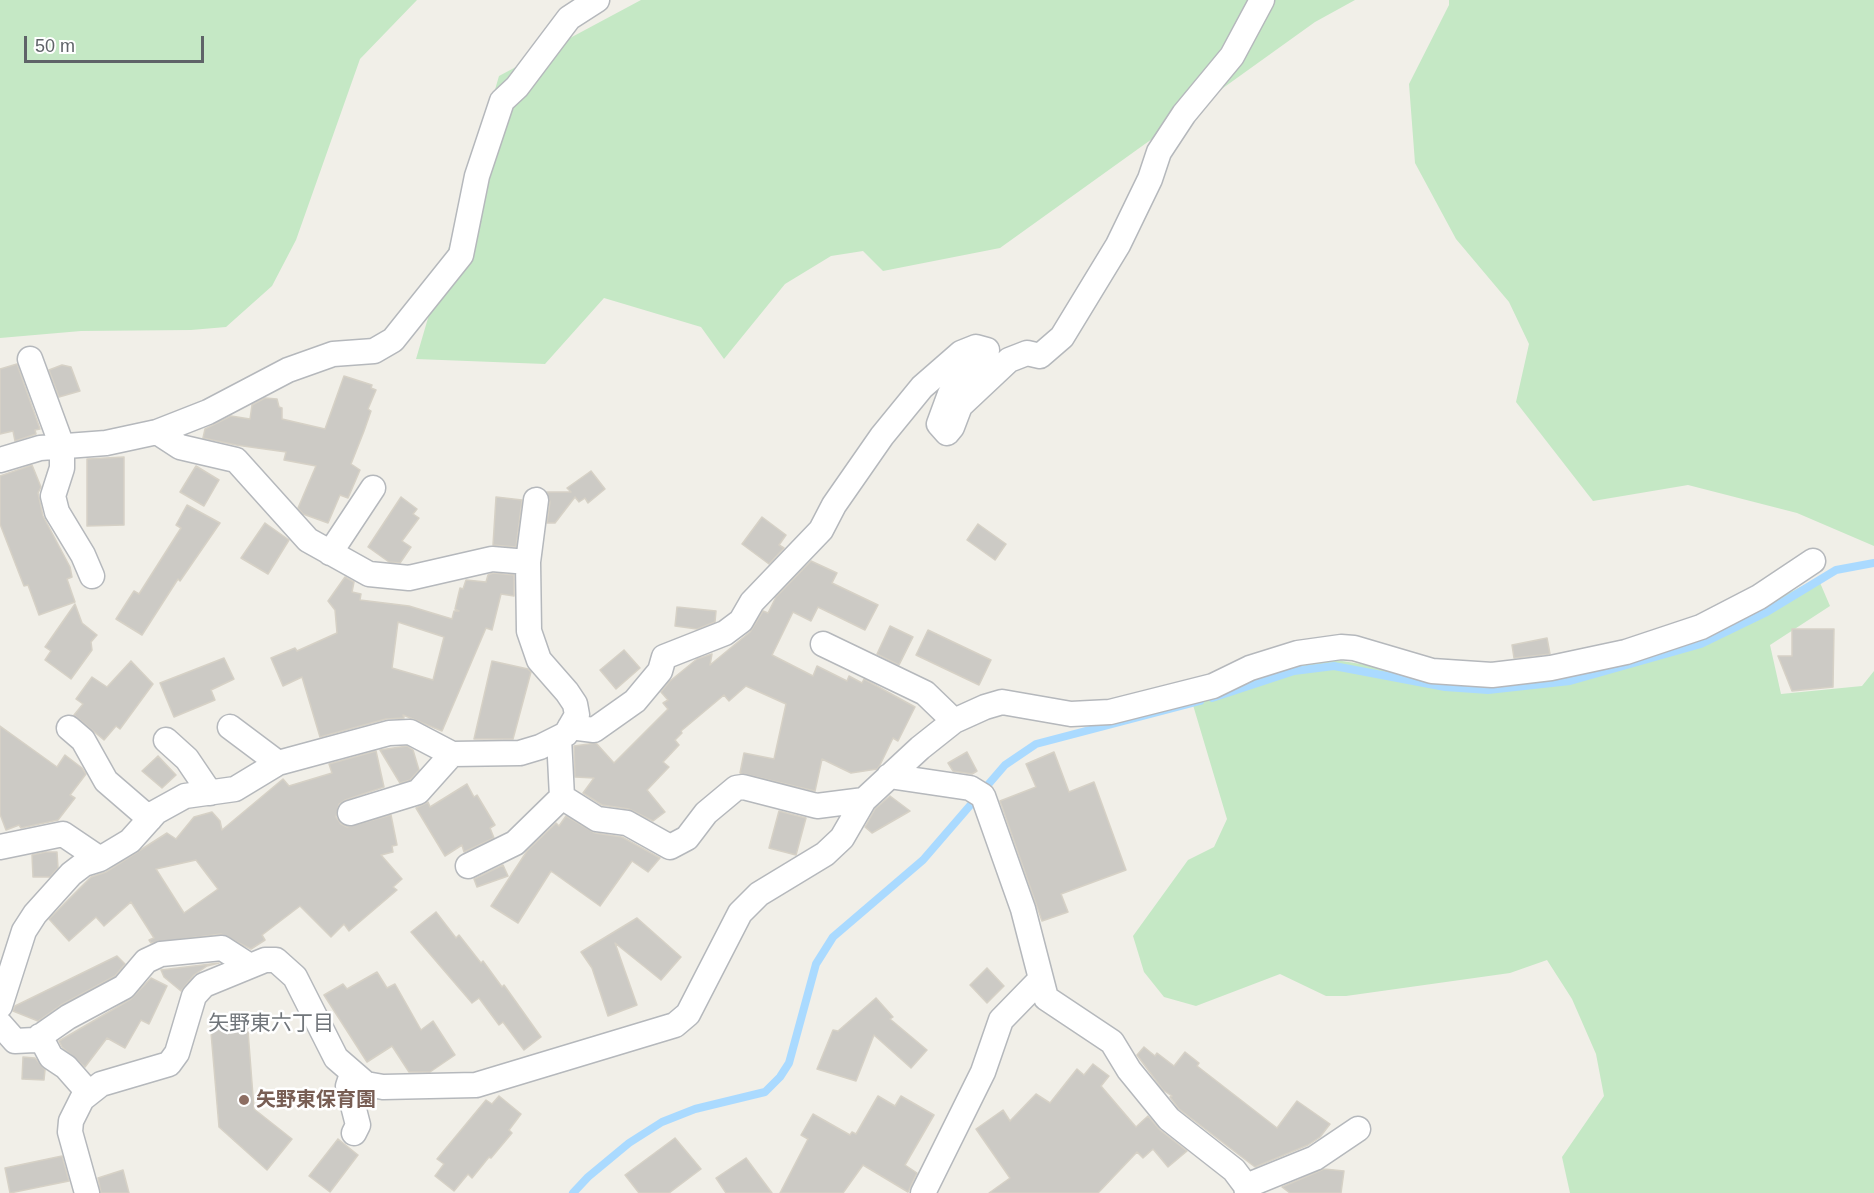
<!DOCTYPE html>
<html>
<head>
<meta charset="utf-8">
<style>
	body { margin:0 }
	#map { position:relative; width:1874px; height:1193px; overflow:hidden; background:#f1efe8; font-family:Arial,sans-serif }
	canvas { display:block }
	.scale { position:absolute; left:24px; top:36px; width:180px; height:27px; box-sizing:border-box; border:3px solid #5f6368; border-top:0; padding-left:8px; font-size:18px; line-height:21px; white-space:nowrap; color:#5f6368; -webkit-text-stroke:4px #fff; paint-order:stroke }
</style>
</head>
<body>
<div id="map">
<canvas width="1874" height="1193"></canvas>
<div class="scale">50 m</div>
</div>
<script>
const g = document.querySelector('canvas').getContext('2d');
g.lineJoin = 'round';
function paint(path, color) {
  g.fillStyle = color;
  g.fill(path, 'evenodd');
}
function poly(rows) {
  const path = new Path2D();
  for (const r of rows) {
    path.moveTo(r[0], r[1]);
    for (let i = 2; i < r.length; i += 2) path.lineTo(r[i], r[i + 1]);
  }
  return path;
}
function trace(path, color, width, dash) {
  g.strokeStyle = color;
  g.lineWidth = width;
  g.lineCap = dash ? 'butt' : 'round';
  g.setLineDash(dash || []);
  g.stroke(path);
}
function label(font, color, halo, rows, align = 'center') {
  g.font = font + ' Arial,"Noto Sans JP",sans-serif';
  g.lineWidth = 5;
  g.setLineDash([]);
  g.textBaseline = 'middle';
  g.strokeStyle = halo;
  g.fillStyle = color;
  for (const [text, x, y, turn = 0] of rows) {
    g.save();
    g.translate(x, y);
    g.rotate((+turn || 0) * Math.PI / 180);
    g.textAlign = isNaN(turn) ? turn : align;
    if (halo) g.strokeText(text, 0, 0);
    g.fillText(text, 0, 0);
    g.restore();
  }
}
paint(poly([
	[0,0,417,0,360,59,296,240,272,286,226,327,191,330,81,331,0,338],
	[641,0,1355,0,1315,22,1000,248,883,271,863,251,831,256,785,284,724,359,701,327,604,298,545,364,416,359,499,76],
	[1449,0,1874,0,1874,546,1797,513,1688,485,1593,501,1516,402,1529,344,1509,302,1456,239,1415,163,1409,84,1449,5],
	[1818,578,1830,606,1770,645,1781,694,1862,686,1874,671,1874,1193,1570,1193,1562,1157,1604,1096,1596,1054,1572,999,1547,960,1510,973,1346,996,1326,996,1280,974,1196,1006,1164,997,1144,972,1133,936,1188,860,1214,847,1227,819,1193,705,1260,675,1324,658,1379,667,1565,676,1690,644]
]), '#c5e8c5');
trace(poly([
	[1212,698,1294,671,1334,666,1445,687,1488,690,1570,681,1701,644,1765,613,1836,570,1874,563],
	[573,1193,588,1177,629,1143,662,1122,695,1109,765,1092,780,1077,789,1063,816,964,833,937,923,860,1005,765,1036,744,1200,701]
]), '#aadaff', 8);
const building = poly([
	[17,364,40,429,35,430,36,434,15,441,13,431,0,434,0,369,17,364],
	[62,365,71,367,80,391,59,397,49,370,62,365],
	[344,376,372,385,371,388,376,390,368,409,371,411,364,431,351,464,360,470,348,498,340,495,328,523,303,514,298,508,316,466,284,460,286,452,236,445,203,438,205,429,231,416,250,419,252,405,265,398,277,399,279,407,282,408,282,419,325,429,344,376],
	[124,457,124,525,87,526,87,459,124,457],
	[32,465,41,487,38,493,43,516,70,567,72,577,67,579,75,602,39,615,28,585,24,586,0,524,0,476,32,465],
	[196,466,219,480,204,506,180,492,196,466],
	[591,471,605,489,588,503,585,498,579,502,575,497,555,523,547,523,550,502,547,492,571,492,567,488,591,471],
	[401,497,417,509,413,514,419,518,402,541,411,547,400,563,389,562,368,547,401,497],
	[496,497,522,500,516,547,493,545,496,497],
	[187,505,220,523,180,581,178,579,142,635,116,619,134,591,139,594,181,528,176,525,187,505],
	[762,517,786,535,779,545,784,548,769,564,742,544,762,517],
	[265,523,289,540,268,574,241,558,265,523],
	[978,524,1006,544,995,560,967,540,978,524],
	[811,561,837,573,832,583,878,605,865,630,818,607,811,621,793,612,772,655,813,676,817,666,847,681,849,676,862,683,864,679,915,707,898,741,893,738,880,765,877,769,851,773,822,759,815,791,740,773,744,753,774,759,786,704,746,686,729,701,724,695,681,731,682,733,675,740,679,745,663,762,669,767,647,790,665,812,653,821,629,809,602,805,583,793,594,778,575,777,574,746,596,743,614,763,668,709,663,703,668,700,661,692,670,681,697,659,712,654,710,665,750,632,763,611,768,613,776,597,811,561],
	[493,573,514,575,514,596,501,594,492,630,486,628,442,731,403,715,404,718,386,719,320,737,302,677,283,686,271,658,295,648,297,651,337,633,335,610,328,601,345,577,354,582,352,592,361,594,360,600,409,606,452,619,454,611,459,611,455,609,460,588,463,589,466,580,486,582,488,575,493,573],
	[398,622,444,637,433,680,392,668,398,622],
	[75,604,82,623,97,635,91,642,92,650,71,679,45,660,51,651,45,647,75,604],
	[677,607,716,611,715,622,697,629,675,626,677,607],
	[890,626,913,637,899,665,877,654,890,626],
	[1792,629,1834,629,1833,687,1792,691,1778,656,1792,656,1792,629],
	[928,630,991,660,979,685,916,655,928,630],
	[1547,638,1550,654,1514,658,1512,645,1547,638],
	[624,650,640,668,616,689,600,670,624,650],
	[224,658,234,679,211,690,215,700,174,717,160,683,224,658],
	[131,661,153,684,120,729,116,726,104,740,74,715,83,704,76,699,92,677,107,687,131,661],
	[492,661,528,669,531,672,513,739,474,739,492,661],
	[0,726,57,767,65,755,82,768,86,774,70,795,75,798,58,820,21,828,19,825,6,830,0,814,0,726],
	[407,746,413,750,419,770,410,780,400,783,380,750,407,746],
	[376,751,384,787,345,800,339,804,336,817,341,824,347,827,391,815,397,845,392,846,393,852,381,855,402,879,393,887,397,890,349,931,344,924,331,937,300,906,262,935,265,940,251,949,221,934,151,943,149,940,154,938,131,902,104,926,96,917,69,941,49,919,91,877,106,872,167,833,176,839,194,817,212,812,220,821,222,830,283,779,289,786,332,773,329,764,376,751],
	[196,860,218,889,184,913,156,869,196,860],
	[967,752,977,771,972,774,953,771,948,763,967,752],
	[1054,752,1069,792,1094,782,1126,870,1061,894,1068,912,1042,921,1000,801,1036,787,1026,764,1054,752],
	[158,756,176,775,162,788,142,771,158,756],
	[467,784,474,797,477,795,495,825,490,828,494,838,464,852,462,845,445,856,416,808,428,802,430,807,467,784],
	[890,796,910,811,872,833,865,827,875,809,890,796],
	[779,811,806,818,796,855,769,848,779,811],
	[566,816,595,833,622,837,660,858,648,872,632,861,600,906,551,871,518,923,491,906,527,851,556,823,559,826,566,816],
	[46,852,57,852,58,868,50,877,33,877,32,855,46,852],
	[503,865,508,876,477,887,474,879,503,865],
	[436,912,456,938,459,935,481,963,483,961,502,987,504,985,541,1037,524,1050,503,1022,499,1025,479,998,472,1003,411,932,436,912],
	[637,918,681,957,661,980,615,943,637,1005,608,1016,592,968,581,952,637,918],
	[117,956,125,964,115,976,61,1005,38,1021,13,1011,15,1006,117,956],
	[219,963,207,966,194,975,181,991,164,977,161,970,219,963],
	[987,968,1004,986,987,1003,970,985,987,968],
	[377,972,387,988,395,984,421,1030,433,1021,455,1055,430,1072,409,1072,392,1046,367,1062,324,995,343,984,347,989,377,972],
	[151,978,167,986,149,1024,141,1020,125,1048,107,1038,85,1067,62,1047,59,1041,131,999,151,978],
	[876,998,893,1017,890,1019,927,1050,911,1068,874,1035,856,1081,817,1069,833,1030,838,1031,876,998],
	[247,1018,254,1109,292,1139,267,1170,219,1127,210,1021,247,1018],
	[1144,1047,1155,1056,1157,1053,1174,1066,1185,1052,1199,1063,1197,1066,1277,1128,1297,1101,1330,1124,1320,1137,1308,1145,1255,1167,1179,1109,1170,1097,1172,1096,1163,1090,1137,1055,1144,1047],
	[23,1057,35,1058,45,1070,44,1080,22,1079,23,1057],
	[1093,1064,1109,1076,1101,1086,1136,1127,1148,1116,1160,1130,1187,1151,1168,1167,1153,1149,1143,1158,1137,1152,1098,1193,989,1193,1010,1178,976,1129,1003,1110,1010,1121,1036,1094,1050,1103,1077,1069,1084,1075,1093,1064],
	[499,1096,521,1114,509,1130,512,1133,491,1158,489,1157,472,1178,468,1174,454,1191,435,1176,444,1164,437,1159,486,1100,492,1104,499,1096],
	[878,1096,895,1106,901,1096,934,1115,905,1165,917,1173,908,1192,863,1165,843,1193,780,1193,808,1139,801,1135,813,1114,850,1135,852,1132,856,1134,878,1096],
	[675,1138,701,1169,669,1193,639,1193,625,1175,675,1138],
	[338,1139,358,1155,330,1192,309,1176,338,1139],
	[62,1156,69,1181,10,1193,5,1168,62,1156],
	[746,1158,772,1193,726,1193,716,1178,746,1158],
	[1324,1169,1344,1171,1341,1193,1290,1193,1282,1187,1324,1169],
	[123,1170,129,1193,101,1193,98,1178,123,1170]
]);
paint(building, '#cccac5');
trace(building, '#d6d1c6', 1.5);
const minor = poly([
	[30,359,62,446,62,468,53,496,57,512,83,555,92,576],
	[157,432,208,412,288,370,333,354,374,351,393,340,461,255,477,176,502,101,517,87,569,18,597,0],
	[0,460,40,448,106,443,157,432,180,447,236,460,308,540,369,574,409,578,492,559,528,562,529,631,539,660,567,692,575,704,577,715,566,734,540,747,520,753,452,754,410,732,389,733,278,763,235,789,185,796,156,812,130,841,100,859,63,834,0,847],
	[330,553,373,488],
	[528,562,536,500],
	[823,644,925,693,954,721],
	[230,727,278,763],
	[570,727,594,730,635,701,660,671,664,657,725,633,741,621,752,602,821,530,834,505,882,436,922,387,961,353,976,347,987,350,985,356,950,394,939,424,947,433,952,427,960,406,1009,360,1027,353,1040,356,1062,337,1118,245,1150,179,1159,152,1184,114,1232,56,1262,0],
	[69,728,83,740,106,781,150,819],
	[559,738,562,797,597,819,627,823,670,847,687,838,706,813,736,788,743,787,817,806,864,800],
	[166,740,187,759,210,793],
	[889,776,970,788,983,796,1023,909,1046,998,1112,1042,1129,1070,1169,1119,1234,1170,1246,1186,1247,1193],
	[350,813,418,792,452,754],
	[468,866,515,843,562,797],
	[0,1006,24,931,35,914,71,874,84,864,100,859],
	[0,1024,15,1041,35,1040,68,1017,124,987,146,961,161,954,222,948,250,966],
	[40,1036,51,1057,66,1067,88,1092],
	[352,1074,348,1086,358,1125,354,1133],
	[1246,1186,1315,1158,1358,1129],
	[87,1193,70,1132,71,1121,82,1099,101,1084,169,1064,177,1053,194,996,204,985,265,960,276,960,295,977,336,1058,366,1084,383,1087,476,1085,675,1025,688,1014,740,913,759,894,825,854,842,838,864,800,920,748,954,721,985,707,1002,702,1071,714,1110,712,1213,686,1250,668,1298,653,1341,647,1354,648,1432,671,1492,675,1551,668,1626,652,1701,627,1759,597,1813,561],
	[923,1193,983,1072,1001,1020,1040,980]
]);
trace(minor, '#b5b8bc', 27);
trace(minor, '#fff', 24);
for (const [x, y, r, color] of [
	[244,1100,6,"#8d6e63"]
]) {
  const dot = new Path2D();
  dot.arc(x, y, r, 0, 2 * Math.PI);
  g.fillStyle = color;
  g.fill(dot);
  trace(dot, '#fff', 2);
}
label('bold 20px', '#785e54', '#fff', [
	["矢野東保育園",256,1100]
], 'left');
label('21px', '#70757a', '#fff', [
	["矢野東六丁目",271,1024]
]);
</script>
</body>
</html>
